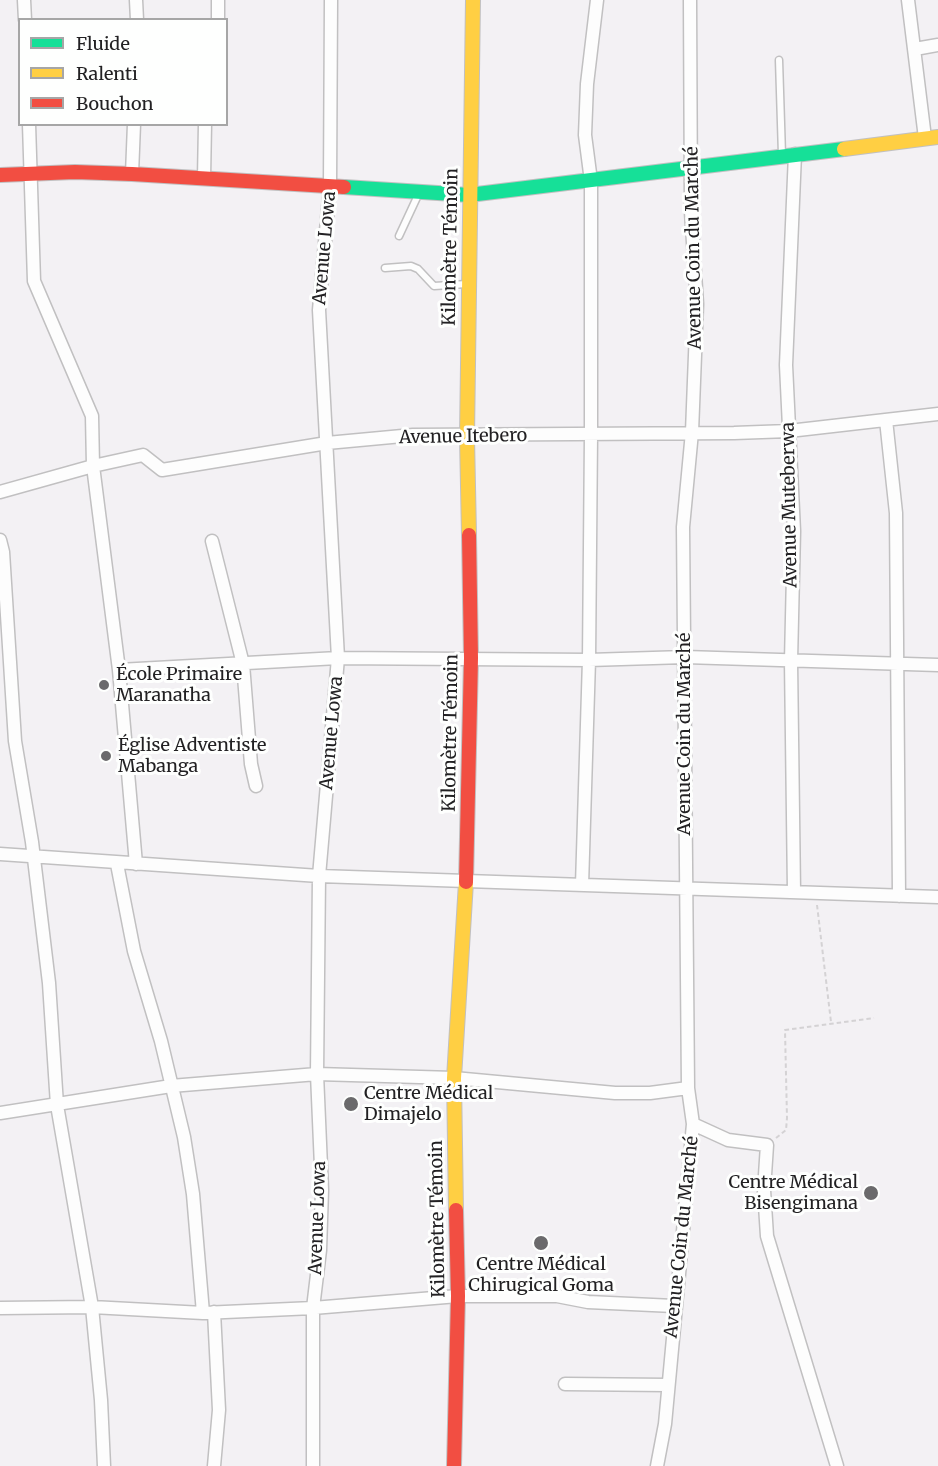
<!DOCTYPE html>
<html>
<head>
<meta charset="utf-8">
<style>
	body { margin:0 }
	#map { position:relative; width:938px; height:1466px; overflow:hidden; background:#f3f1f4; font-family:Merriweather,serif }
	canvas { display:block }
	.legend { position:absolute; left:18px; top:18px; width:210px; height:108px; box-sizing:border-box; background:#fefffe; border:2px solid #a6a6a6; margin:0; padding:8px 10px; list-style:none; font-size:18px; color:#222123 }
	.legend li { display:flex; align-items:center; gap:12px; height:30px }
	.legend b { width:30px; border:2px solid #a6a6a6 }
</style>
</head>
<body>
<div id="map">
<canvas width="938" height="1466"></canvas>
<ul class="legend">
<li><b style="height:8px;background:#16e098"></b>Fluide</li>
<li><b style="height:8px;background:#ffcf43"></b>Ralenti</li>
<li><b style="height:8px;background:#f24e42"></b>Bouchon</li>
</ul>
</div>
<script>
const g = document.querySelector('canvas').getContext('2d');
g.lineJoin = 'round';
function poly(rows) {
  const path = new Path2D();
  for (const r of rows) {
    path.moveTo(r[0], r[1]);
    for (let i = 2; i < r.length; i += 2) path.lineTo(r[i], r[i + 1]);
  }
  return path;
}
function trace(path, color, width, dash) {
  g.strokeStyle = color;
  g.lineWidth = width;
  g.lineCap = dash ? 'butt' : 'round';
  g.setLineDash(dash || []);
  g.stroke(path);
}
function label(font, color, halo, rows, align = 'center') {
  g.font = font + ' Merriweather,serif';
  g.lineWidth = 6;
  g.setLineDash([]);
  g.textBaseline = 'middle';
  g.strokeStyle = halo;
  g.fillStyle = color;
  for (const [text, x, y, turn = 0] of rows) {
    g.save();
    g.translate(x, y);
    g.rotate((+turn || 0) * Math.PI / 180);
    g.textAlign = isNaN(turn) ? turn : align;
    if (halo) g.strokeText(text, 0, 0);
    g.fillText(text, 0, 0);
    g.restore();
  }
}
const lane = poly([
	[779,60,782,155],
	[399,236,419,193],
	[385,268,411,266,418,269,434,286,467,284]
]);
const street = poly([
	[24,0,25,20],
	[136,0,137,20],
	[908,0,925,138],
	[218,20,218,0],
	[915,49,938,45],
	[29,124,34,281,92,416,93,466,119,670,136,864],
	[132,174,134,124],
	[204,178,205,124],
	[886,420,896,513,899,896],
	[0,492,93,466,143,455,162,470,327,443,413,435,734,433,789,431,938,414],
	[0,540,3,552,15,741,32,842,49,983,57,1105,92,1307,101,1400,104,1466],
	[212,541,243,664,251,764,256,786],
	[119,670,338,658,589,660,685,657,938,665],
	[0,854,319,876,938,897],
	[117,864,134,951,161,1041,184,1137,193,1194,203,1313],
	[582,885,589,660,591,435,591,181,585,135,587,84,597,0],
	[794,892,791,661,794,531,786,365,795,154],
	[0,1113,171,1086,317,1074,454,1078,615,1093,650,1093,688,1088],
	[693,1124,728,1140,767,1145,764,1190,767,1236,837,1466],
	[0,1308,92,1307,203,1313,313,1308,458,1296,557,1296,588,1302,674,1306],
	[214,1312,219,1410,214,1466],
	[565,1384,668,1385],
	[313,1466,313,1308,320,1250,322,1190,317,1074,319,876,338,658,319,310,330,186,331,0],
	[657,1466,665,1424,693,1124,688,1088,683,527,692,432,697,304,691,212,690,0]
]);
const fast = poly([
	[344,187,469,195,844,149]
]);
const slow = poly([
	[844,149,938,137],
	[469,535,467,437,473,0],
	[456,1210,454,1078,466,882]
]);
const jam = poly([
	[0,175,75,172,132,174,344,187],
	[466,882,471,658,469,535],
	[454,1466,458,1296,456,1210]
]);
trace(lane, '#c1c0c1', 9);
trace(street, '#c1c0c1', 15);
trace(fast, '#c1c0c1', 16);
trace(slow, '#c1c0c1', 16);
trace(jam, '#c1c0c1', 16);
trace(poly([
	[817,905,831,1022],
	[776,1138,786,1130,787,1118,785,1030,874,1018]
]), '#d4d2d4', 2, [4.5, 3]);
trace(lane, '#fdfdfd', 6);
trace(street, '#fdfdfd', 12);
trace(fast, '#16e098', 14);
trace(slow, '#ffcf43', 14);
trace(jam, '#f24e42', 14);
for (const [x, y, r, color] of [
	[104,685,6,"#6b6a6c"],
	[106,756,6,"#6b6a6c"],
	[351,1104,8,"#6b6a6c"],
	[871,1193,8,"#6b6a6c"],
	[541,1243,8,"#6b6a6c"]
]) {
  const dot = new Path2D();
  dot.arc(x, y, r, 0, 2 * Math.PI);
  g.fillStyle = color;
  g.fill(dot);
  trace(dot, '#fefffe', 2);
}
label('18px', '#222123', '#fefffe', [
	["Kilomètre Témoin",451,247,-89],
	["Avenue Lowa",325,248,-85],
	["Avenue Coin du Marché",694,248,-91],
	["Avenue Itebero",463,437,-1],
	["Avenue Muteberwa",790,505,-91],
	["Avenue Lowa",332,733,-85],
	["Kilomètre Témoin",451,733,-89],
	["Avenue Coin du Marché",685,734,-90],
	["Avenue Lowa",318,1218,-88],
	["Kilomètre Témoin",438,1219,-91],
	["Avenue Coin du Marché",682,1237,-84]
]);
label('18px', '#222123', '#fefffe', [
	["École Primaire",116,675],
	["Maranatha",116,696],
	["Église Adventiste",118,746],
	["Mabanga",118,767],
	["Centre Médical",364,1094],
	["Dimajelo",364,1115],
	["Centre Médical",858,1183,"right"],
	["Bisengimana",858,1204,"right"],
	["Centre Médical",541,1265,"center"],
	["Chirugical Goma",541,1286,"center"]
], 'left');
</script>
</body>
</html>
